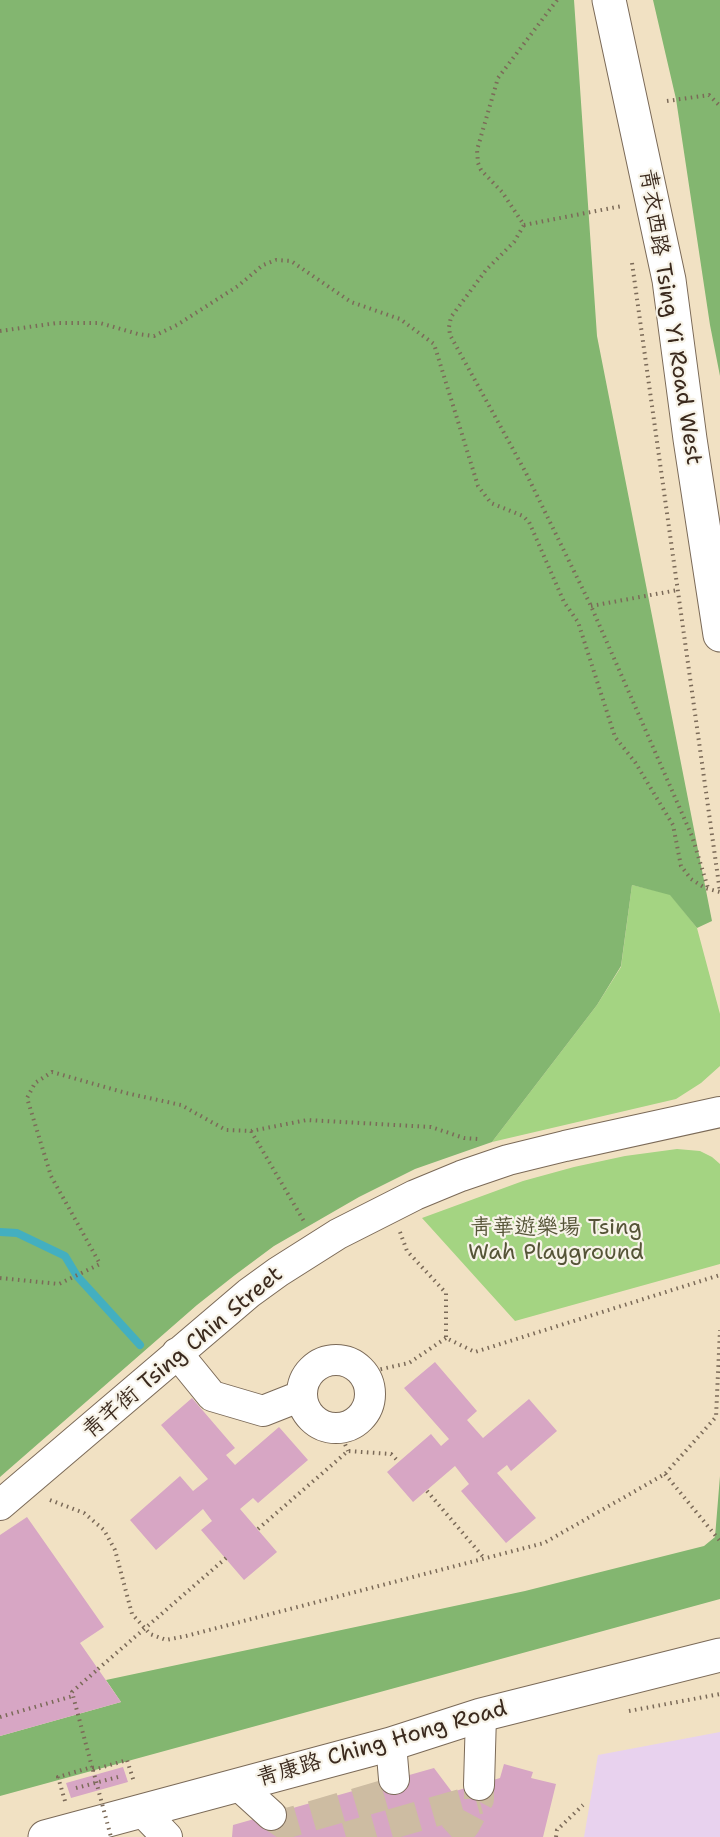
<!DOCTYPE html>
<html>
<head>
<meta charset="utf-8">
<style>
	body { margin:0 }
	canvas { display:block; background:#f1e1c3 }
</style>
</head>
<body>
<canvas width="720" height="1837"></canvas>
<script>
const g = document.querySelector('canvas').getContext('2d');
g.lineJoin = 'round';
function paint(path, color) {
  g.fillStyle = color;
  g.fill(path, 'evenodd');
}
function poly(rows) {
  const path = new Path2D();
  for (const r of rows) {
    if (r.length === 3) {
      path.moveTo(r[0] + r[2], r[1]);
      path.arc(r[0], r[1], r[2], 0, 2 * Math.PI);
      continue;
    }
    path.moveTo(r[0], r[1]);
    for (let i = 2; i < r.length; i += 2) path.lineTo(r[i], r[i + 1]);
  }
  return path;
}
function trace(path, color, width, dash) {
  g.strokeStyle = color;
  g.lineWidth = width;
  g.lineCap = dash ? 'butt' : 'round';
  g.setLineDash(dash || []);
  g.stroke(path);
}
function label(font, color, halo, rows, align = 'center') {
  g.font = font + ' "Shantell Sans","LXGW WenKai TC",sans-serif';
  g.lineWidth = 4.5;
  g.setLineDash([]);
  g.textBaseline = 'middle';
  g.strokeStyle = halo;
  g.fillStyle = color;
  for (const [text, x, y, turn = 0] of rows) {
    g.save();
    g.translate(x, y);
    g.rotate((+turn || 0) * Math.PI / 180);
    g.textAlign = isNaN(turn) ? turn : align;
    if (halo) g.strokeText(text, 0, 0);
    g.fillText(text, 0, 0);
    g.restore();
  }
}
paint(poly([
	[720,1732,720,1837,584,1837,598,1755]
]), '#e8d2ee');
paint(poly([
	[632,885,670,894,697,928,720,1014,720,1066,701,1083,676,1099,492,1142,597,1005,621,967],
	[677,1149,700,1151,712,1157,720,1164,720,1264,515,1321,422,1218,523,1181,574,1167,625,1156]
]), '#a4d482');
paint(poly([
	[0,0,574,0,597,336,712,921,697,928,670,895,632,885,621,966,597,1005,492,1142,415,1169,359,1197,274,1246,235,1275,197,1305,0,1477],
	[653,0,720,0,720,376,710,325,676,99],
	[720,1476,720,1599,0,1796,0,1736,121,1702,106,1680,525,1591,704,1546,715,1537]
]), '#83b670');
trace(poly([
	[0,1232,17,1233,65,1256,77,1276,140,1345]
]), '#43afc0', 8);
paint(poly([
	[435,1362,477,1411,467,1420,483,1438,529,1399,557,1431,511,1471,507,1465,497,1473,536,1518,506,1543,461,1491,469,1484,455,1466,413,1502,387,1472,431,1434,441,1446,449,1439,404,1388],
	[192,1398,235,1448,226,1455,235,1465,279,1427,308,1460,258,1503,253,1498,240,1509,277,1552,244,1580,201,1530,212,1521,203,1509,156,1550,130,1520,180,1476,193,1491,208,1479,161,1425],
	[27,1517,104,1627,80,1643,121,1702,0,1736,0,1535],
	[504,1764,533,1772,531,1778,556,1784,543,1837,232,1837,233,1825,434,1768,452,1792,500,1778],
	[123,1767,128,1782,71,1798,66,1783]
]), '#d7a6c4');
trace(poly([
	[271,1815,284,1824,391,1793,394,1779],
	[346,1837,479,1799],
	[452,1837,465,1825,479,1799,479,1790]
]), '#cdbca2', 30, [30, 15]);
const minor = poly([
	[177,1353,212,1396,263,1411,301,1396],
	[336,1394,34],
	[0,1505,249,1293,278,1272,338,1234,415,1195,461,1176,508,1160,565,1146,720,1112],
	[391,1744,394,1779],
	[238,1785,271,1815],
	[479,1785,481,1715],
	[142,1811,167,1837]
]);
const major = poly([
	[609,0,669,280,690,439,720,635],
	[45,1837,391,1744,481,1715,720,1655]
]);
trace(minor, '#7b6a58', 32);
trace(major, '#7b6a58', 35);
trace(poly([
	[557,0,498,78,477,150,478,163,481,170,502,192,524,225,514,242,486,270,451,317,449,327,450,335,525,471,591,606,692,836,708,888],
	[667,101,709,95,720,106],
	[524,225,622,206],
	[632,263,720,892],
	[0,331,57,323,100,323,138,334,154,336,177,325,238,286,263,265,276,260,291,261,351,302,400,319,434,344,478,486,491,503,523,516,529,522,564,602,578,622,615,737,635,762,673,825,681,866,691,879,705,888,720,892],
	[591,606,678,590],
	[251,1131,305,1223],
	[400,1232,407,1251,446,1293,446,1338,475,1352,720,1275],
	[0,1278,59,1284,100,1264,51,1176,27,1098,35,1083,52,1072,126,1093,181,1105,226,1130,251,1131,307,1120,431,1127,464,1138,478,1139],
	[363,1373,409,1363,446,1338],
	[338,1428,348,1451],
	[665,1474,720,1541],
	[427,1491,484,1558],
	[50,1500,84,1513,104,1530,115,1550,132,1614,150,1634,166,1640,186,1636,544,1543,665,1474,716,1417,720,1330],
	[258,1529,348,1451,391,1454,399,1462],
	[629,1711,720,1694],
	[0,1717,73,1696],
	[93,1770,127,1760,134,1782],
	[76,1788,118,1777],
	[65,1801,58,1777,92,1767,72,1692,98,1669],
	[556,1837,557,1830,583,1805]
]), '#7b6a58', 4, [1.5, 4.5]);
trace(minor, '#fff', 30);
trace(major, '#fff', 33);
trace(poly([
	[98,1669,226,1558],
	[93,1770,111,1837]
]), '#7b6a58', 4, [1.5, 4.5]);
label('22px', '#3b2a1e', '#f7f3e8', [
	["青衣西路 Tsing Yi Road West",670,317,81],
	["青芊街 Tsing Chin Street",183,1353,-40],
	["青康路 Ching Hong Road",382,1744,-16]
]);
label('22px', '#555437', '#f7f3e8', [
	["青華遊樂場 Tsing",556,1228],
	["Wah Playground",556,1253]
]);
</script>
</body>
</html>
